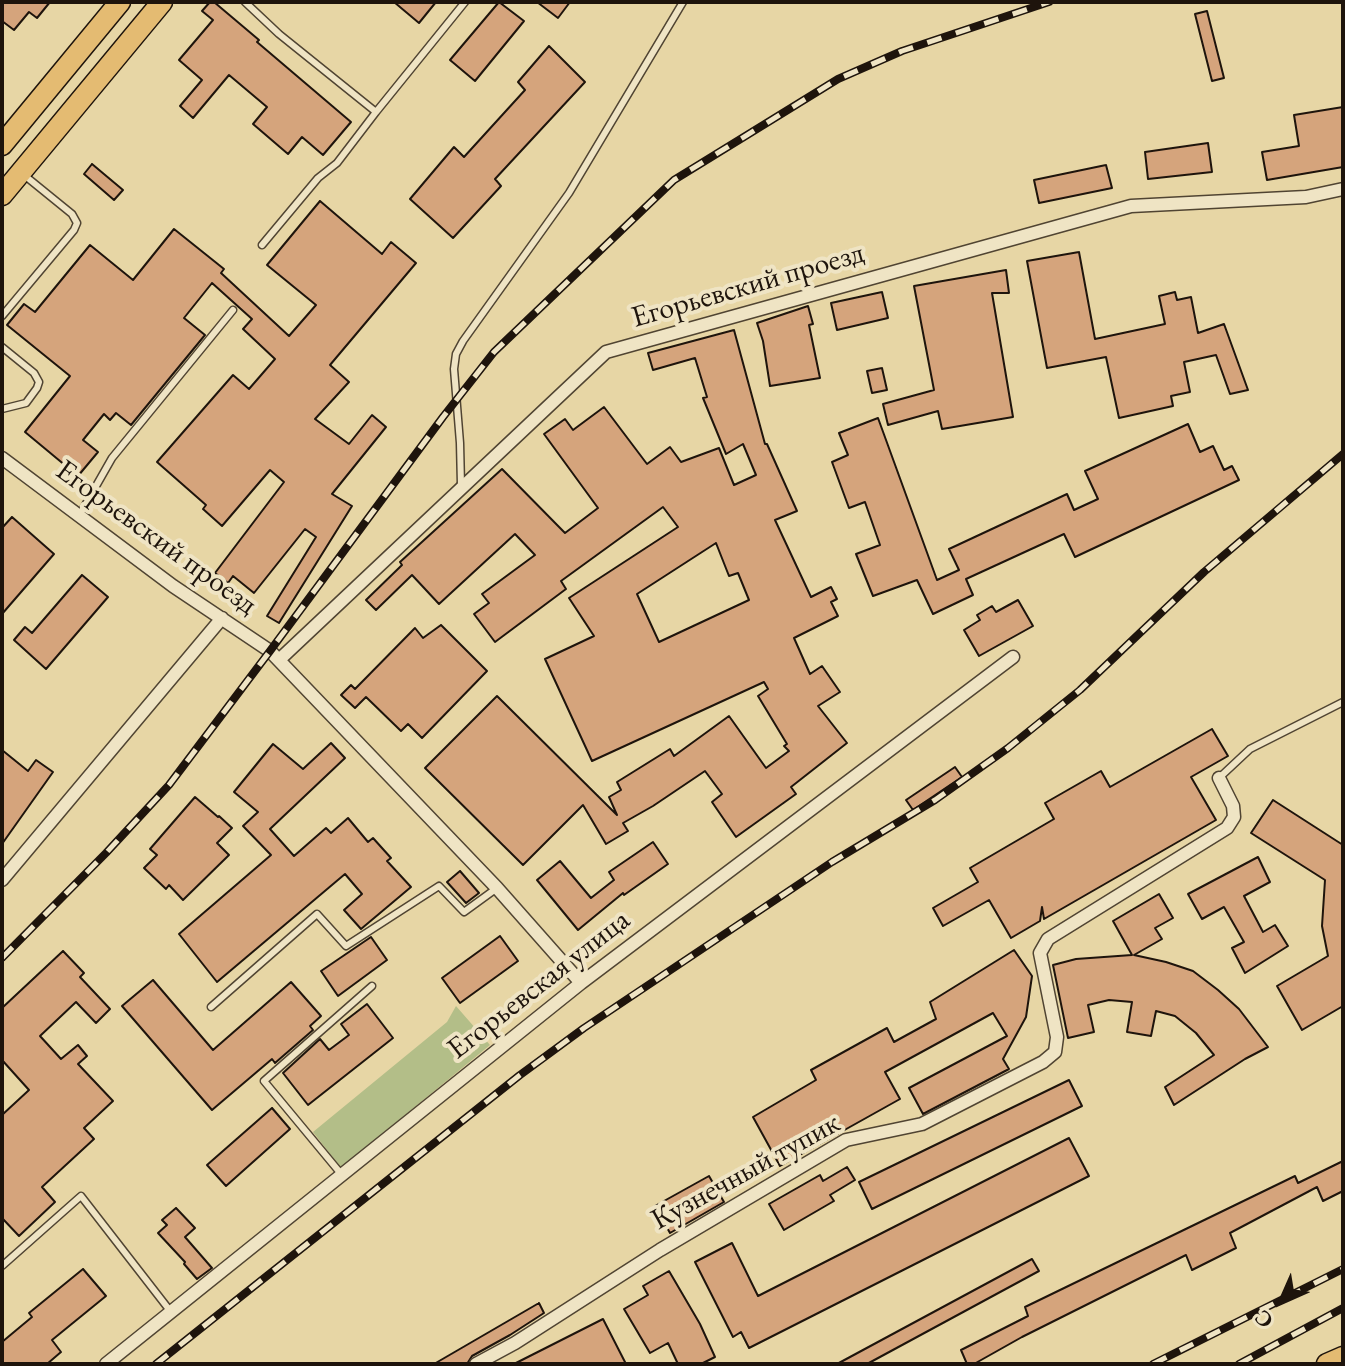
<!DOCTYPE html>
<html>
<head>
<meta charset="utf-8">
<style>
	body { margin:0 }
	#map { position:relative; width:1345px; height:1366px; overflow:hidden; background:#e7d6a5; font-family:"EB Garamond",serif }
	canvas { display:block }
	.frame { position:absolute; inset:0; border:4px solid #1e140c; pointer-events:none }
	.north { position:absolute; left:1241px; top:1262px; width:80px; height:80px; -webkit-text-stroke:6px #efe4c4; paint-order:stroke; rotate:225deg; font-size:22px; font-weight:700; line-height:32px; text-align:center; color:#1e140c }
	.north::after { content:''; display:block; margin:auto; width:28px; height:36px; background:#1e140c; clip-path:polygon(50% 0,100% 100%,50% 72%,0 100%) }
</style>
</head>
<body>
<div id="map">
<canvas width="1345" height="1366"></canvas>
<div class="frame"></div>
<div class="north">С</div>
</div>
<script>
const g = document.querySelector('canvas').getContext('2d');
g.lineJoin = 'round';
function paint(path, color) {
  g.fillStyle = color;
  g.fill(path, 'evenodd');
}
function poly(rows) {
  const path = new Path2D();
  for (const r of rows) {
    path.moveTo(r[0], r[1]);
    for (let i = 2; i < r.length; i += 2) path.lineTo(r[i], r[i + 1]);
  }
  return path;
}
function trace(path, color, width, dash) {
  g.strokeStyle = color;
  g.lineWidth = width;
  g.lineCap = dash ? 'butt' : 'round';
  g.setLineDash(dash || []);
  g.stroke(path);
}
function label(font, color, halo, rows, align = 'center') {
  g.font = font + ' "EB Garamond",serif';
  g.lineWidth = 8;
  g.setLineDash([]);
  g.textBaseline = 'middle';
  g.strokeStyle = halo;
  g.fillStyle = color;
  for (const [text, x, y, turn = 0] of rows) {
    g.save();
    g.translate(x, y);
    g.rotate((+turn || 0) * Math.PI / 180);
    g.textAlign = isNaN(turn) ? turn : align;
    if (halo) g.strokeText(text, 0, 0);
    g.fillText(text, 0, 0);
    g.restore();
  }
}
paint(poly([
	[456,1006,490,1045,341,1168,313,1132,447,1022]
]), '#b3be88');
const building = poly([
	[2,2,50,2,37,18,29,12,14,30,2,21,2,2],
	[210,2,214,2,259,40,257,42,351,122,323,155,302,137,288,154,253,124,267,107,229,75,193,118,180,106,202,80,179,60,213,20,202,11,210,2],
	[394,2,436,2,419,23,394,2],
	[499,2,524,21,475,81,450,60,499,2],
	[537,2,570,2,558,18,537,2],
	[1207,11,1224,78,1212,81,1195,14,1207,11],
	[549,46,585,82,495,179,501,186,453,238,410,199,454,147,464,157,525,90,518,82,549,46],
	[1343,107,1343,167,1267,180,1262,152,1299,146,1294,115,1343,107],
	[1208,143,1212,172,1148,179,1145,152,1208,143],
	[92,164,123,190,114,200,84,174,92,164],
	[1106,165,1112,188,1039,203,1034,180,1106,165],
	[320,201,382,254,391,242,416,263,330,365,349,382,315,419,349,444,372,415,386,427,332,494,352,506,279,623,267,616,316,537,305,529,254,593,233,576,228,583,215,573,284,482,270,470,222,526,203,509,206,505,157,462,233,375,249,389,275,359,243,329,252,319,212,283,184,318,205,335,131,425,116,413,110,420,104,414,83,440,98,452,78,476,25,432,70,376,7,325,24,304,35,312,90,245,133,280,174,229,224,269,221,273,289,336,316,305,267,265,320,201],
	[1079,252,1095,339,1165,324,1159,296,1175,292,1177,300,1191,297,1198,333,1224,324,1248,390,1230,394,1216,355,1184,362,1190,392,1171,396,1173,406,1119,418,1106,357,1047,368,1027,261,1079,252],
	[1006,270,1009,293,992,293,1013,417,942,429,938,411,888,425,883,404,934,390,914,286,1006,270],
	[882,292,888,318,837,330,831,303,882,292],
	[808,306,813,324,809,325,820,378,770,386,763,341,757,323,808,306],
	[734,330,765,444,767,444,797,511,775,520,811,597,831,587,837,599,831,602,838,616,794,638,810,674,822,666,840,692,818,706,847,743,791,787,796,794,736,837,712,802,722,794,705,771,653,806,623,823,628,831,606,844,583,805,523,865,425,768,497,696,617,815,609,797,621,790,617,782,670,749,674,756,729,716,766,768,789,751,784,746,787,744,758,696,768,689,764,682,592,761,545,659,594,636,569,598,678,527,663,507,561,581,566,589,495,642,474,614,489,603,482,594,535,555,515,534,439,604,412,575,376,610,366,600,402,565,400,562,502,469,565,533,598,508,544,434,565,419,573,430,604,407,647,464,670,447,681,462,719,448,734,485,756,475,743,444,726,454,703,398,707,397,695,358,653,370,648,353,734,330],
	[716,543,729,576,738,573,749,600,659,642,637,594,716,543],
	[882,368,887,390,872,393,867,371,882,368],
	[878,418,937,580,959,570,949,549,1067,494,1074,510,1098,499,1085,471,1188,424,1200,452,1213,446,1224,470,1232,466,1239,480,1075,557,1064,534,966,579,973,595,933,614,917,580,873,596,856,554,880,545,865,502,849,508,832,462,848,455,839,433,878,418],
	[12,517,54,554,2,614,2,528,12,517],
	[82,575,108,597,46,669,14,640,25,627,32,633,82,575],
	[1018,600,1033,626,979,656,964,630,980,620,977,615,992,606,996,612,1018,600],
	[441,625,487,671,422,738,408,724,401,731,366,697,355,708,341,695,351,685,355,689,415,628,423,638,441,625],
	[1212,729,1228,756,1191,777,1216,820,1044,919,1042,907,1040,921,1011,938,989,900,943,926,933,908,978,882,970,868,1054,819,1045,803,1101,771,1110,787,1212,729],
	[331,743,345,758,270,829,294,856,326,828,331,833,348,818,368,842,373,838,391,858,387,861,411,887,361,929,344,910,362,894,345,874,217,982,179,934,271,855,243,826,258,812,234,792,273,744,303,769,331,743],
	[2,750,28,771,36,760,53,772,2,844,2,750],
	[955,767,962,777,913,810,906,800,955,767],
	[195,797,218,817,219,816,232,828,217,843,229,855,183,900,169,885,166,889,144,868,157,855,150,849,195,797],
	[1273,800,1343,845,1343,1006,1302,1030,1277,986,1328,956,1322,926,1325,880,1251,833,1273,800],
	[653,842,668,864,624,895,623,893,578,930,537,880,560,861,591,898,614,880,609,872,653,842],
	[1258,857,1270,882,1244,896,1263,932,1275,925,1288,946,1245,973,1232,948,1244,942,1224,907,1202,919,1188,894,1258,857],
	[460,871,479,893,466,903,447,882,460,871],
	[1159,894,1173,918,1155,928,1162,939,1134,955,1166,962,1193,971,1218,990,1239,1009,1268,1047,1245,1059,1174,1105,1165,1087,1214,1055,1196,1033,1175,1016,1156,1011,1151,1036,1127,1032,1132,1002,1109,1000,1088,1005,1094,1032,1068,1038,1053,965,1076,959,1132,955,1113,921,1159,894],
	[500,936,518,961,460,1003,442,978,500,936],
	[371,937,387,960,338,996,321,971,371,937],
	[1014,950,1032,976,1026,1017,1003,1059,1009,1069,923,1114,909,1088,1007,1036,993,1013,885,1072,900,1099,780,1166,753,1117,816,1080,811,1070,887,1028,894,1042,936,1019,930,1002,1014,950],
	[63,951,84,973,80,977,110,1009,96,1023,76,1002,40,1036,61,1059,78,1045,87,1056,78,1064,113,1101,84,1128,94,1139,42,1187,55,1202,19,1236,2,1218,2,1115,29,1090,2,1060,2,1008,63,951],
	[153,980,213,1050,291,982,321,1016,310,1026,313,1030,275,1063,272,1059,212,1110,122,1006,153,980],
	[367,1004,393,1038,308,1105,283,1073,320,1039,329,1050,349,1035,341,1024,367,1004],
	[1069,1080,1082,1106,872,1209,859,1182,1069,1080],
	[272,1108,290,1129,226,1186,207,1165,272,1108],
	[1069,1138,1089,1176,749,1348,741,1332,733,1337,695,1262,732,1243,758,1296,1069,1138],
	[1343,1161,1343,1191,1323,1201,1317,1187,1230,1233,1236,1248,1192,1270,1186,1255,1022,1337,974,1364,967,1364,961,1350,1028,1316,1025,1307,1295,1176,1298,1183,1343,1161],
	[847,1167,855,1180,830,1195,834,1201,784,1230,769,1204,820,1175,823,1181,847,1167],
	[709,1176,724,1202,670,1233,655,1206,709,1176],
	[176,1208,195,1228,185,1237,212,1268,197,1279,184,1264,185,1262,158,1233,167,1225,162,1220,176,1208],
	[1032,1259,1039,1271,867,1364,837,1364,1032,1259],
	[83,1269,106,1296,52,1340,61,1352,47,1364,2,1364,2,1342,32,1317,29,1313,83,1269],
	[669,1271,700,1324,715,1357,701,1364,678,1364,668,1343,650,1353,624,1309,648,1295,643,1286,669,1271],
	[539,1303,544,1313,510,1335,472,1356,467,1364,434,1364,539,1303],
	[603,1319,626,1364,514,1364,603,1319]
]);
paint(building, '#d5a47c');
trace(building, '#1e140c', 2);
const lane = poly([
	[245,2,279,34,376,112,465,2],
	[262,245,318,178,337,163,376,112],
	[2,316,74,230,77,223,72,214,24,175],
	[2,347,34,373,39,382,37,388,26,403,2,409],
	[461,485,460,443,454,369,456,354,463,341,569,193,683,2],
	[79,516,112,458,233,310],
	[1219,778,1250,749,1343,702],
	[211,1007,317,914,346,946,439,886,464,912,497,888],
	[342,1175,264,1081,372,986],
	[2,1266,81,1196,171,1312]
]);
const street = poly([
	[2,458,173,586,270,651,497,888,581,983],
	[279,660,606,352,1131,206,1306,197,1343,189],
	[2,880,222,618],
	[106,1364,581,983,1013,657],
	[476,1364,515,1343,660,1250,846,1140,922,1124,1043,1062,1055,1052,1057,1037,1040,953,1048,939,1227,828,1234,817,1233,806,1219,778]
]);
const primary = poly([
	[2,145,120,2],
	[2,195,162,2],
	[1327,1364,1343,1357]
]);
trace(lane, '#504432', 9);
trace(street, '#504432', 15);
trace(primary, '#1e140c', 23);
trace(lane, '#efe4c4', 6);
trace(street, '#efe4c4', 12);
trace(primary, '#e4bb72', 20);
const rail = poly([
	[2,958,106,853,169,785,270,651,443,417,494,352,674,180,838,79,902,51,1049,2],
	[156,1364,520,1075,584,1028,832,862,935,800,1008,748,1080,690,1204,572,1343,454],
	[1153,1364,1343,1269],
	[1239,1364,1343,1308]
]);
trace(rail, '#1e140c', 8);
trace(rail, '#efe4c4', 5, [15]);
label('30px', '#1e140c', '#efe4c4', [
	["Егорьевский проезд",748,286,-16],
	["Егорьевский проезд",156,538,36],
	["Егорьевская улица",539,985,-38],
	["Кузнечный тупик",746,1172,-29]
]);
</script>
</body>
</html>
